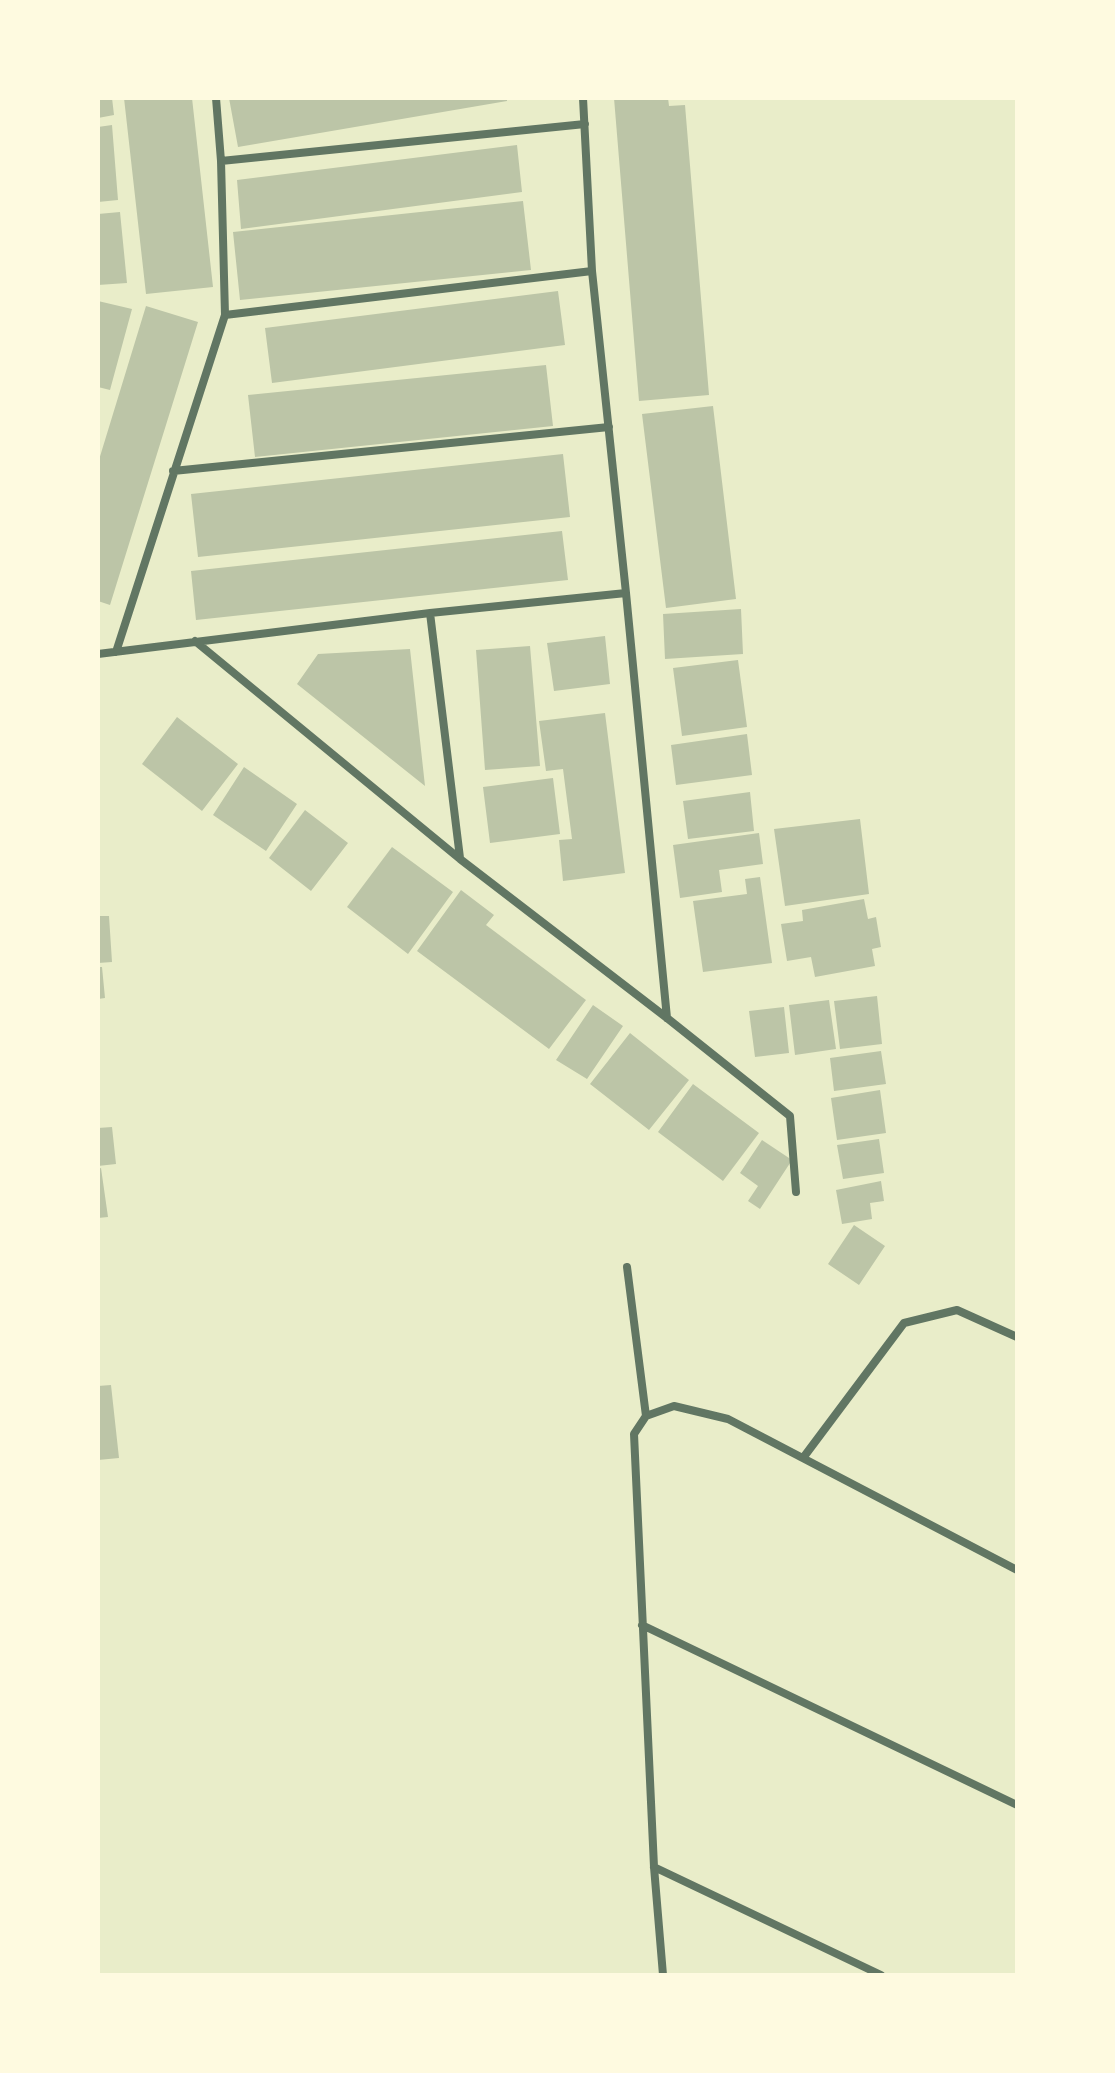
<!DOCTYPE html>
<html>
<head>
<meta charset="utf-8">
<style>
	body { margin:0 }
	#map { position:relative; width:1115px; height:2073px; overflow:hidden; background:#e9edc9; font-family:Figtree,sans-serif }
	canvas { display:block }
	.frame { position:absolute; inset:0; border:100px solid #fefae0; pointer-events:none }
</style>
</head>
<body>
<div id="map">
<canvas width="1115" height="2073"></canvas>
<div class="frame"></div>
</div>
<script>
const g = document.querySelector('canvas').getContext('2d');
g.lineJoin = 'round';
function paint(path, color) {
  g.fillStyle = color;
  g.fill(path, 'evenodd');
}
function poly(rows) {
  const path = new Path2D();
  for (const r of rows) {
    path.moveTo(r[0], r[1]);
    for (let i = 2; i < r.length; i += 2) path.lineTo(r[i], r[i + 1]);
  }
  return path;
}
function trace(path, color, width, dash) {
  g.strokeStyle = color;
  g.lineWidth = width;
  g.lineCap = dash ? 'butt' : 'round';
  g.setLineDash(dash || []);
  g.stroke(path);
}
paint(poly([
	[98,98,112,98,114,115,98,118],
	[124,98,192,98,213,287,146,294],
	[229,98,507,98,507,101,238,147],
	[614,98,668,98,669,106,685,105,709,395,639,401],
	[112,125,118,200,98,202,98,127],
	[517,145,522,192,241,229,237,180],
	[523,201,531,270,240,300,233,232],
	[120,212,127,283,98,285,98,214],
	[558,291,565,345,272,383,265,328],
	[98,301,132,309,110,390,98,387],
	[146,306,198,322,110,605,98,601,98,463],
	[546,365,553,426,255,457,248,395],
	[713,406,736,599,666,608,642,414],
	[563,454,570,517,198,557,191,494],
	[562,531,568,580,196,620,191,571],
	[741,609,743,654,665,659,663,614],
	[605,636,610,684,554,691,547,643],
	[530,646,540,766,485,770,476,650],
	[410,649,425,786,297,684,318,654],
	[738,660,747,727,682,736,673,668],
	[605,713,625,873,563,881,559,840,572,839,563,769,546,771,539,721],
	[177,717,238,764,202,811,142,764],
	[747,734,752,775,676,785,671,745],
	[244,767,297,804,266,851,213,815],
	[553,778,560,834,490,843,483,787],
	[750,792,754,831,688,839,683,801],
	[305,810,348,843,311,891,269,858],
	[860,819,869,894,785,906,774,829],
	[759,833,763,864,719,870,722,892,680,898,673,845],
	[392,847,453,892,408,954,347,907],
	[760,877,772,963,703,972,693,901,747,894,745,879],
	[461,890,494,915,486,925,586,1000,549,1049,417,951],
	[864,899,868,919,876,917,881,947,872,949,875,966,815,977,811,957,787,961,781,924,803,921,802,910],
	[98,916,109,916,112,962,98,963],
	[98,967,102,967,105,998,98,999],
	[877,996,882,1044,840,1049,834,1001],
	[829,1000,836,1049,795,1055,789,1005],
	[593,1005,623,1026,587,1079,556,1060],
	[784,1007,789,1053,755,1057,749,1011],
	[630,1033,689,1080,649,1130,590,1084],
	[881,1051,886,1084,834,1091,830,1058],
	[693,1084,759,1133,723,1181,658,1132],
	[880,1090,886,1133,837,1140,831,1098],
	[112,1127,116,1164,98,1166,98,1128],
	[879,1139,884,1173,843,1179,837,1145],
	[762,1140,792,1160,760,1209,748,1201,758,1186,740,1173],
	[101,1168,108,1217,98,1218,98,1169],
	[881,1181,884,1201,870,1203,872,1219,842,1224,836,1190],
	[854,1225,885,1246,859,1285,828,1264],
	[111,1385,119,1458,98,1460,98,1386]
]), '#bcc5a7');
trace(poly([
	[583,98,592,271,626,593,667,1018],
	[221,161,585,124],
	[225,315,592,271],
	[173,471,609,427],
	[430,613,460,858],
	[195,641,460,859,667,1018,790,1116,796,1192],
	[116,652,225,315,221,161,216,98],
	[98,654,430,613,626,593],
	[627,1267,646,1416],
	[803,1458,904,1323,957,1310,1017,1337],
	[642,1625,1017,1805],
	[654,1867,881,1975],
	[663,1975,654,1867,634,1434,646,1416,674,1406,728,1419,1017,1570]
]), '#617663', 8);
</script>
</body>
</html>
